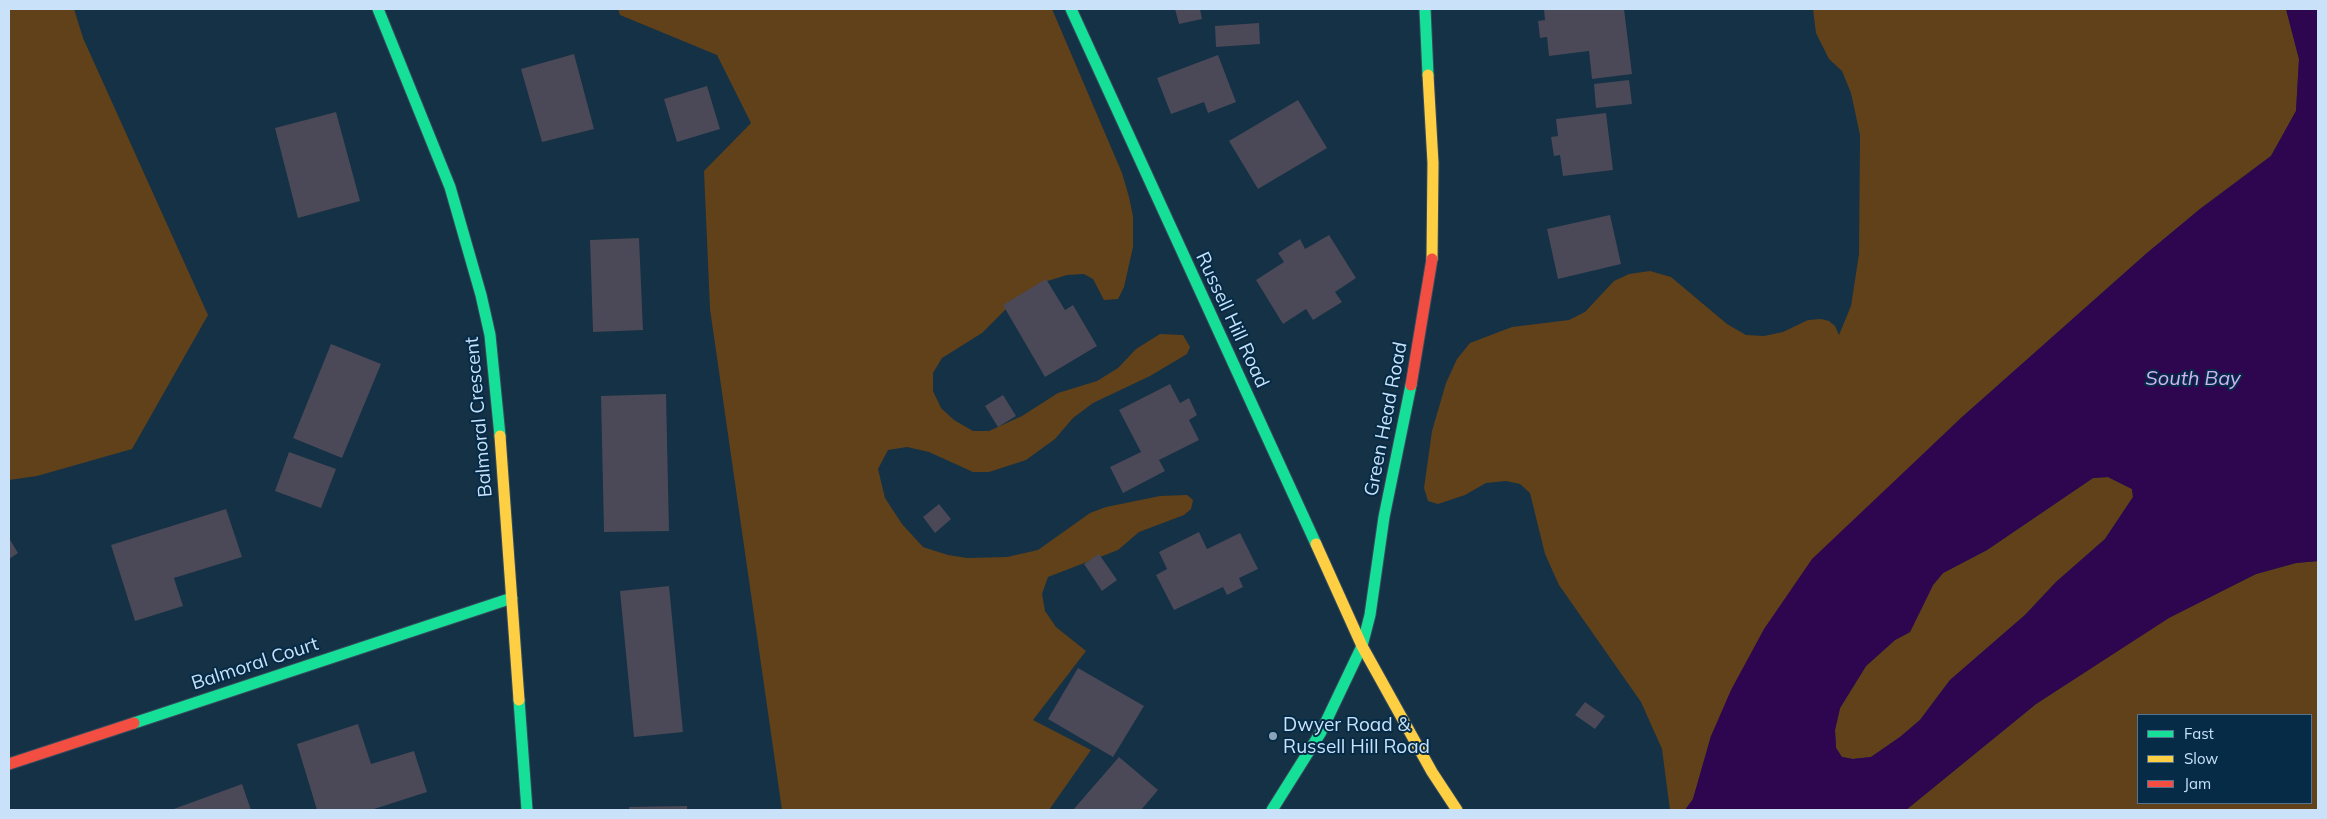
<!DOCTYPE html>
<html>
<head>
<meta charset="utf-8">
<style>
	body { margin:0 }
	#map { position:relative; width:2327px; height:819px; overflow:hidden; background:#143145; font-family:Mulish,sans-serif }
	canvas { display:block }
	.frame { position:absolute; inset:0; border:10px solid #c9e2f9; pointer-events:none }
	.legend { position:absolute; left:2137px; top:714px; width:175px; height:90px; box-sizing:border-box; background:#052b47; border:1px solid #53748e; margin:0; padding:6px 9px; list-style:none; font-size:15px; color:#c9e2f9 }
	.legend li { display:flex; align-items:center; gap:10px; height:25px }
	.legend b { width:25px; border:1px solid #53748e }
</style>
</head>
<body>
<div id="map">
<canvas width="2327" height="819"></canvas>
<div class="frame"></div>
<ul class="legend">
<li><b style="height:6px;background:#16e098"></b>Fast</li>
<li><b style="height:6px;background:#ffcf43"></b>Slow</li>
<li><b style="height:6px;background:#f24e42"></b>Jam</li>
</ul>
</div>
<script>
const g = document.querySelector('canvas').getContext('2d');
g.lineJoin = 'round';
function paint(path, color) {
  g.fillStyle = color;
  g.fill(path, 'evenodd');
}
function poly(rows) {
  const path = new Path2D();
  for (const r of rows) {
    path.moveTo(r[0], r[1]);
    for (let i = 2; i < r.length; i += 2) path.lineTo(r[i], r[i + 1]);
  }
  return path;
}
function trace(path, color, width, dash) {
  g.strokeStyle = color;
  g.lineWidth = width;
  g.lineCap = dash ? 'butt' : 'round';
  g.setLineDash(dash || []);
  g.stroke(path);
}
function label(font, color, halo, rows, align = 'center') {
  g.font = font + ' Mulish,sans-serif';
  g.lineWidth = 4;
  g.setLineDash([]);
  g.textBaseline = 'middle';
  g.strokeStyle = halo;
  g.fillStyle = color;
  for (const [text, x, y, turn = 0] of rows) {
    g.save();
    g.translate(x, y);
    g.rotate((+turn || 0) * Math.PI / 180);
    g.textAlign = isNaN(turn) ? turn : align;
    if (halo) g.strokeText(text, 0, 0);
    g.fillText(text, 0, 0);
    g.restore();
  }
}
paint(poly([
	[9,9,74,9,83,38,208,315,132,449,37,476,9,480],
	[618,9,1052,9,1122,173,1129,197,1133,216,1133,247,1124,287,1118,299,1104,300,1093,279,1084,274,1067,275,1041,283,1007,308,982,333,942,358,933,373,933,391,941,408,954,420,973,431,989,431,1022,416,1058,393,1097,381,1118,368,1136,349,1160,334,1183,335,1190,347,1187,354,1150,376,1093,403,1073,418,1055,439,1026,460,989,472,973,472,929,452,907,447,888,450,878,469,885,498,902,524,923,547,948,555,967,558,1007,557,1038,550,1090,513,1106,507,1160,496,1187,495,1193,500,1191,509,1184,515,1139,532,1118,550,1048,577,1042,594,1045,611,1056,627,1086,651,1033,720,1091,750,1049,810,782,810,710,309,704,171,751,123,717,55,620,15],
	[1813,9,2286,9,2299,59,2296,111,2271,156,2200,209,2147,253,1961,418,1877,499,1711,736,1693,799,1685,810,1670,810,1662,749,1641,702,1559,585,1545,554,1530,493,1520,484,1506,481,1486,483,1465,495,1438,504,1428,501,1424,488,1432,431,1446,383,1457,359,1470,343,1512,327,1569,320,1585,312,1614,281,1629,274,1650,271,1671,277,1727,324,1746,335,1764,336,1783,332,1808,320,1821,319,1829,321,1835,326,1839,335,1851,306,1859,254,1860,135,1851,93,1842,71,1829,59,1816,33],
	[2108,477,2132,489,2133,497,2105,539,2056,582,2025,615,1950,680,1920,720,1900,737,1871,757,1853,759,1842,757,1836,748,1835,730,1840,708,1866,666,1895,640,1910,632,1933,585,1943,573,1987,550,2093,478],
	[2318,561,2318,810,1906,810,2036,704,2169,617,2256,574,2296,563],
	[2138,715,2311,715,2311,803,2138,803]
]), '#614119');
paint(poly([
	[2286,9,2318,9,2318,561,2296,563,2256,574,2169,618,2036,704,1906,810,1685,810,1693,799,1711,736,1731,690,1764,629,1812,559,1961,418,2147,253,2200,209,2271,156,2296,111,2299,59],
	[2108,477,2132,489,2133,497,2105,539,2056,582,2025,615,1950,680,1920,720,1900,737,1871,757,1853,759,1842,757,1836,748,1835,730,1840,708,1866,666,1895,640,1910,632,1933,585,1943,573,1987,550,2093,478]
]), '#2e054f');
paint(poly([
	[1175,9,1200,9,1202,19,1179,24],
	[1544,9,1624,9,1632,74,1592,79,1589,51,1549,56,1547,37,1540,38,1538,21,1545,20],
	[1259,23,1260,44,1216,47,1215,26],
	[574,54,594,129,542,142,521,69],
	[1218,55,1236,102,1208,113,1204,102,1171,114,1157,78],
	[1629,80,1632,104,1596,108,1594,84],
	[707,86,720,129,677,142,664,99],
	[1298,100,1327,148,1258,189,1229,141],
	[336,112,360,201,298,218,275,128],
	[1606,113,1613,170,1563,176,1560,155,1554,156,1551,137,1558,136,1556,119],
	[1610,215,1621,264,1558,279,1547,229],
	[1329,235,1356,278,1335,292,1342,302,1313,320,1306,309,1283,324,1256,280,1284,262,1278,253,1300,239,1305,249],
	[639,238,643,330,593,332,590,240],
	[1046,279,1065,310,1073,305,1097,346,1045,377,1003,305],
	[331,344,381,364,342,458,293,438],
	[1170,384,1180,403,1189,398,1197,415,1189,420,1199,440,1159,460,1165,471,1123,493,1110,467,1141,452,1119,410],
	[666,394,669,531,604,532,601,396],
	[1003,395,1016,416,998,427,985,406],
	[289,452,336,469,321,508,275,491],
	[939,504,951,519,935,533,923,517],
	[226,509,242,557,174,578,183,606,135,621,111,545],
	[1199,532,1207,549,1240,533,1258,569,1239,578,1243,587,1227,595,1223,587,1174,610,1156,575,1167,569,1159,552],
	[9,538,18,553,9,559],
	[1099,554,1117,580,1102,591,1084,564],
	[669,586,683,732,634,737,620,591],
	[1078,668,1144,706,1113,757,1048,719],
	[1585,702,1605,716,1595,729,1575,715],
	[358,724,371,764,414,751,427,792,371,810,317,810,297,744],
	[1119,757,1158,790,1141,810,1073,810],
	[242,784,251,810,171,810],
	[687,806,687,810,629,810,629,807]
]), '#4b4857');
const fast = poly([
	[378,9,450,187,481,295,490,335,500,436],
	[1071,9,1316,544],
	[1425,9,1428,75],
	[519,700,527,810],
	[134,723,512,598],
	[1272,810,1321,732,1362,646,1370,615,1384,517,1411,385]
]);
const slow = poly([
	[1428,75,1433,163,1432,259],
	[500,436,519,700],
	[1316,544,1362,646,1432,772,1457,810]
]);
const jam = poly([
	[1411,385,1432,259],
	[9,764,134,723]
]);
trace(fast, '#354c5e', 13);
trace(slow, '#354c5e', 13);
trace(jam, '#354c5e', 13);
trace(fast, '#16e098', 11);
trace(slow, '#ffcf43', 11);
trace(jam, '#f24e42', 11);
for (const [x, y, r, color] of [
	[1273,736,5,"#8aa4ba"]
]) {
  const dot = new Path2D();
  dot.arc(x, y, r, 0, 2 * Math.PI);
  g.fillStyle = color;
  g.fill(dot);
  trace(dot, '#052b47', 2);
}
label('19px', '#c9e2f9', '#052b47', [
	["Russell Hill Road",1232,320,65],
	["Balmoral Crescent",479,417,-95],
	["Green Head Road",1386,419,-79],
	["Balmoral Court",255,664,-18]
]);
label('19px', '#c9e2f9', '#052b47', [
	["Dwyer Road &",1283,725],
	["Russell Hill Road",1283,747]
], 'left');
label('italic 20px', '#d1b3f3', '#052b47', [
	["South Bay",2193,379]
]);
</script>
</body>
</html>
